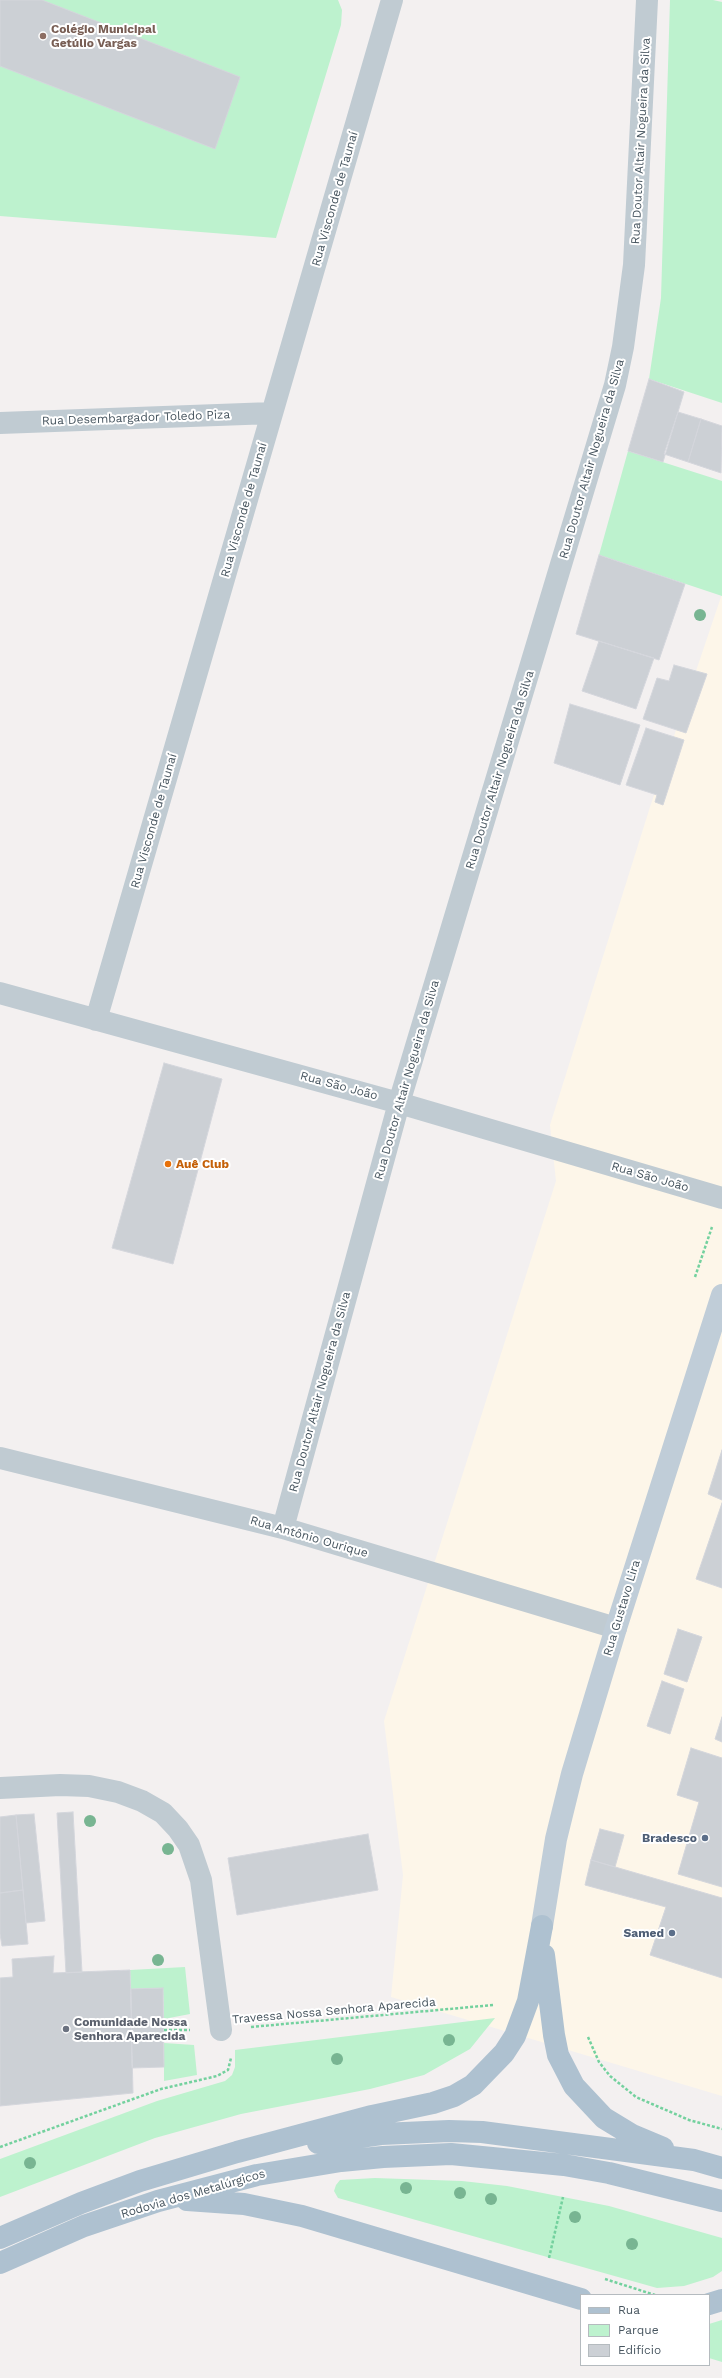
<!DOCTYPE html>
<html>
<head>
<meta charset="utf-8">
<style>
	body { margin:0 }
	#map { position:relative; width:722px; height:2378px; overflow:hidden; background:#f3f0f0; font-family:"Work Sans",sans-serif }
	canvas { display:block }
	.legend { position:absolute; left:580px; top:2294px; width:130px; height:72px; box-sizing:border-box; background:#fff; border:1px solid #b5bbbf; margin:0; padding:5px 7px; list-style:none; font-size:12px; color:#47555f }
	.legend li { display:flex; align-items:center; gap:8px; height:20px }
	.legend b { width:20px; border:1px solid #b5bbbf }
</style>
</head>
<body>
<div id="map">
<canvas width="722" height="2378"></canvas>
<ul class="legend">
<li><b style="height:5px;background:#aec1d0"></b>Rua</li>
<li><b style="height:11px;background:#bdf2ce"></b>Parque</li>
<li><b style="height:11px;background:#ccd0d5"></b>Edifício</li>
</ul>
</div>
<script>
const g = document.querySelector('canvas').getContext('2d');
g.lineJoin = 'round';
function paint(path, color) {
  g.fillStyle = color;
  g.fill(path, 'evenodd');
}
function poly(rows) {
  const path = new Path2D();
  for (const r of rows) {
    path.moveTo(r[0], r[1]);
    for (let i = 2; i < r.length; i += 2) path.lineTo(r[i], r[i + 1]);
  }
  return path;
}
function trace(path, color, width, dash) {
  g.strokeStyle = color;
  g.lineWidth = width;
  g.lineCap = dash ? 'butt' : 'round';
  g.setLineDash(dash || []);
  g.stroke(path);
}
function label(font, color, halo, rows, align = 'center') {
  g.font = font + ' "Work Sans",sans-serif';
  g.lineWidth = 4;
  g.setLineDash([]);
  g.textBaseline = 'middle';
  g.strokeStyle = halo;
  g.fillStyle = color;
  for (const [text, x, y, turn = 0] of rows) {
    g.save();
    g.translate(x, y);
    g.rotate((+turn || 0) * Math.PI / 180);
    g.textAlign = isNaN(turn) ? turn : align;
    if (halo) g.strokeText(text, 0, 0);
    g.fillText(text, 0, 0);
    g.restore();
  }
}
paint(poly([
	[722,594,722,2096,391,1997,403,1875,384,1721,556,1181,550,1125,650,807]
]), '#fdf6e9');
paint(poly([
	[42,0,338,0,342,10,341,25,276,238,0,216,0,66],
	[670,0,713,0,722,2,722,403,649,379,661,298],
	[628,451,722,481,722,596,599,555],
	[185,1967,190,2014,164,2019,163,1988,131,1989,130,1970],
	[495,2018,470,2049,424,2075,370,2089,241,2114,155,2138,0,2197,0,2159,157,2101,225,2081,232,2075,235,2067,235,2050],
	[164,2043,194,2045,197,2075,164,2081],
	[375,2178,462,2181,507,2186,609,2206,722,2238,722,2271,713,2277,684,2286,657,2288,338,2198,334,2191,336,2185,340,2180],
	[722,2320,722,2362,709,2358,709,2324]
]), '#bdf2ce');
const building = poly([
	[0,0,42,0,240,77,215,149,0,66,0,0],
	[649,379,684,392,663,462,628,451,649,379],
	[678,412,701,419,688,462,664,454,678,412],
	[701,419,722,426,721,473,688,462,701,419],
	[599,555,685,584,659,660,576,634,599,555],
	[599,641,654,658,636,709,582,691,599,641],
	[674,665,707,674,686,733,643,719,657,678,669,681,674,665],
	[570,704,640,725,620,785,554,763,570,704],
	[646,728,684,740,663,805,655,802,657,795,626,785,646,728],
	[164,1063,222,1079,173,1264,112,1248,164,1063],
	[722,1450,722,1500,708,1494,722,1450],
	[722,1503,722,1588,696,1579,722,1503],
	[678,1629,702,1637,687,1682,664,1674,678,1629],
	[662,1681,684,1689,670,1734,647,1726,662,1681],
	[722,1717,722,1742,715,1739,722,1717],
	[691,1748,722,1758,722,1887,678,1874,699,1802,677,1795,691,1748],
	[73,1812,82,1972,66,1973,57,1813,73,1812],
	[34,1814,45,1921,26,1923,16,1815,34,1814],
	[16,1815,23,1890,0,1893,0,1817,16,1815],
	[600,1829,624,1835,615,1867,591,1860,600,1829],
	[368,1834,378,1890,237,1915,228,1858,368,1834],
	[591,1860,722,1898,722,1978,650,1955,666,1907,585,1885,591,1860],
	[23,1890,28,1944,2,1946,0,1934,0,1893,23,1890],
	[54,1956,53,1973,130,1970,133,2093,0,2106,0,1978,13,1977,12,1959,54,1956],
	[163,1988,164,2067,132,2068,131,1989,163,1988]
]);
paint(building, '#ccd0d5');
trace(building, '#d4d6dc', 1);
trace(poly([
	[695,1277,712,1227],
	[251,2027,493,2005],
	[164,2030,190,2030],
	[588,2037,599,2062,610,2076,636,2097,689,2120,722,2129],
	[0,2147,161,2089,217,2076,228,2070,231,2058],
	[549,2258,563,2197],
	[605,2279,655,2295]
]), '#73d19e', 2.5, [3, 2]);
trace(poly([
	[0,423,272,413],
	[0,993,399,1103,722,1198],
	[96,1020,392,0],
	[0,1458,283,1528,616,1628],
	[283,1528,399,1103,615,385,623,347,634,265,647,0],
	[0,1788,60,1785,89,1786,118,1792,142,1801,163,1813,178,1829,189,1845,201,1880,221,2030]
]), '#c0cbd2', 22);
trace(poly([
	[542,1926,556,1839,572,1774,616,1628,722,1295]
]), '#c0cdd8', 22);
trace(poly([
	[544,1955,554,2035,558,2055,574,2086,604,2118,632,2135,663,2148],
	[318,2143,381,2134,449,2131,482,2132,694,2160,722,2168],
	[187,2200,244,2204,302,2216,581,2299],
	[0,2238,81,2203,140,2181,237,2152,372,2116,433,2103,454,2096,473,2085,504,2053,515,2036,528,2001,542,1926],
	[0,2263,84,2226,158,2201,257,2175,341,2161,383,2157,451,2154,564,2165,609,2173,722,2201],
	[709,2304,722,2300]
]), '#aec1d0', 22);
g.fillStyle = '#78b592';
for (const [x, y] of [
	[700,615],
	[90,1821],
	[168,1849],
	[158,1960],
	[449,2040],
	[337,2059],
	[30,2163],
	[406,2188],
	[460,2193],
	[491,2199],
	[575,2217],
	[632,2244]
]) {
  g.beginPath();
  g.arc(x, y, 6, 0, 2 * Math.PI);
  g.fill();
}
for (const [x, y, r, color] of [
	[43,36,4,"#8d6e63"],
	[168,1164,4,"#e8710a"],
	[705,1838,4,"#5c6f8a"],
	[672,1933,4,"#5c6f8a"],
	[66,2029,4,"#6b7280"]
]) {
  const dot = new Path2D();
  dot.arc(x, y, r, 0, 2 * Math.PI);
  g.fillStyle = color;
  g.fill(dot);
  trace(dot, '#fff', 1.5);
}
label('bold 12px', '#785e54', '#fff', [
	["Colégio Municipal",51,29],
	["Getúlio Vargas",51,43]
], 'left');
label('12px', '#47555f', '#fff', [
	["Rua Doutor Altair Nogueira da Silva",641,141,-87],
	["Rua Visconde de Taunaí",335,199,-74],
	["Rua Desembargador Toledo Piza",136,418,-2],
	["Rua Doutor Altair Nogueira da Silva",592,459,-74],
	["Rua Visconde de Taunaí",244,510,-74],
	["Rua Doutor Altair Nogueira da Silva",500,770,-73],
	["Rua Visconde de Taunaí",154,821,-74],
	["Rua Doutor Altair Nogueira da Silva",407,1080,-74],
	["Rua São João",339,1086,15],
	["Rua São João",650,1177,16],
	["Rua Doutor Altair Nogueira da Silva",320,1392,-75],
	["Rua Antônio Ourique",309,1537,16],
	["Rua Gustavo Lira",622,1608,-73],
	["Travessa Nossa Senhora Aparecida",334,2011,-5],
	["Rodovia dos Metalúrgicos",193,2194,-16]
]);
label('bold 12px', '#c56008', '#fff', [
	["Auê Club",176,1164]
], 'left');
label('bold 12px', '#4e5e75', '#fff', [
	["Bradesco",697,1838],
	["Samed",664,1933]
], 'right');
label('bold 12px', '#5b616d', '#fff', [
	["Comunidade Nossa",74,2022],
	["Senhora Aparecida",74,2036]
], 'left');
</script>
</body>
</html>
